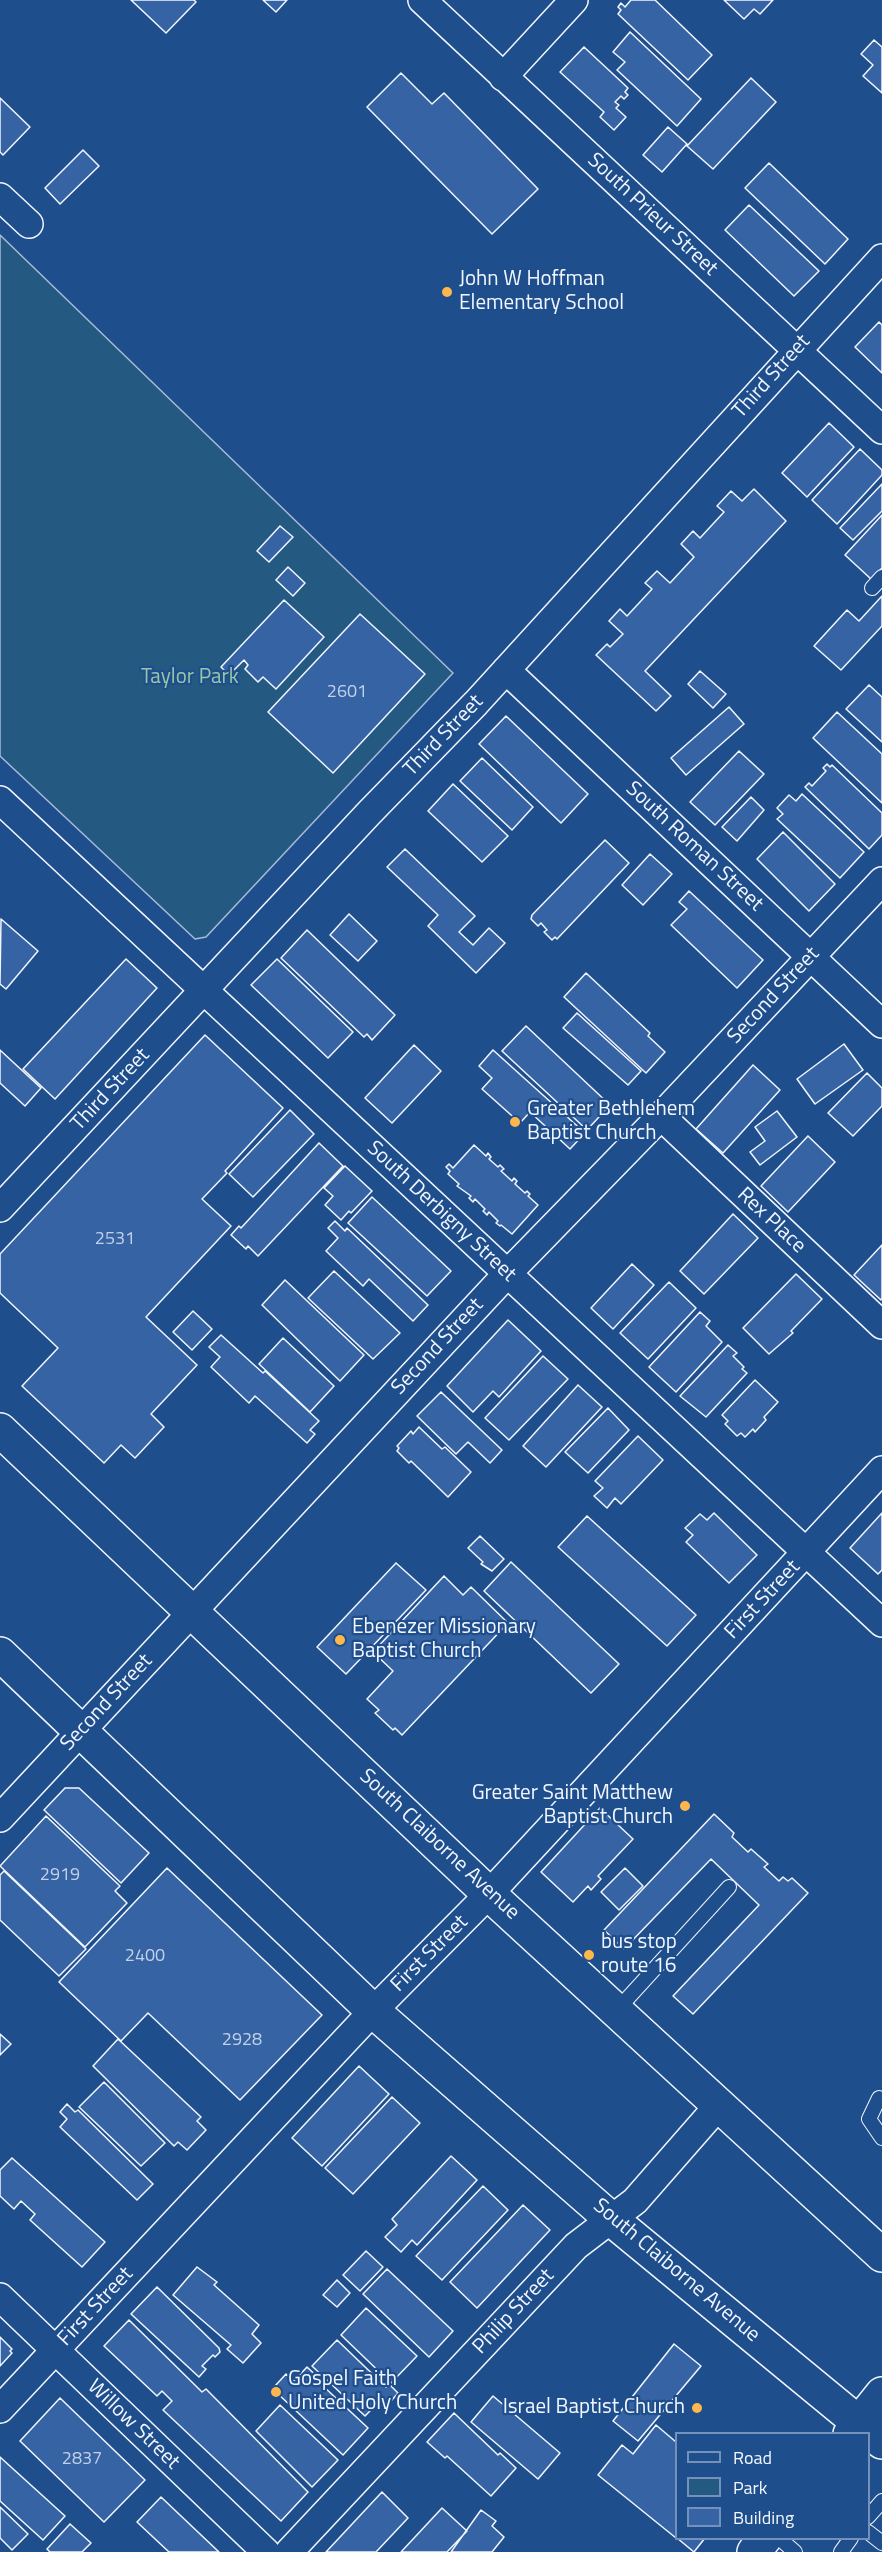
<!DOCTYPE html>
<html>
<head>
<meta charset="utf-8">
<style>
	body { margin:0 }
	#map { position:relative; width:882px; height:2552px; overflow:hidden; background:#1f4e8c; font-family:"Titillium Web",sans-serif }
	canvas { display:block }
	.legend { position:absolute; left:675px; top:2432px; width:195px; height:108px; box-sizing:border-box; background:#1f4e8c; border:2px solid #7391ba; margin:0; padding:8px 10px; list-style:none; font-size:18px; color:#f2f6ff }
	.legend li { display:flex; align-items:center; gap:12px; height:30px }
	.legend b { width:30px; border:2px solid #7391ba }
</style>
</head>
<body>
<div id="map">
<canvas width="882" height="2552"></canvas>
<ul class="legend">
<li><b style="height:8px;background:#1f4e8c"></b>Road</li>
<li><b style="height:16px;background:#245a82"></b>Park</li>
<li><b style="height:16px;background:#3563a3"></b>Building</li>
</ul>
</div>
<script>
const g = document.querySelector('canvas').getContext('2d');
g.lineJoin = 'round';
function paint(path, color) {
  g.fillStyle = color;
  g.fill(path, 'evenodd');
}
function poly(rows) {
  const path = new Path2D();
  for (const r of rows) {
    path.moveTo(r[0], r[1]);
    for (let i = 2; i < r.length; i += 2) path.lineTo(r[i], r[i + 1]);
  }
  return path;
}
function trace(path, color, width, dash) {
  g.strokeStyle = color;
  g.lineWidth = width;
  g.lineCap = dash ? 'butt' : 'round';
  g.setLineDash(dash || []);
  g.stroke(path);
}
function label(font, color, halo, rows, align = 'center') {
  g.font = font + ' "Titillium Web",sans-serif';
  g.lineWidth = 4.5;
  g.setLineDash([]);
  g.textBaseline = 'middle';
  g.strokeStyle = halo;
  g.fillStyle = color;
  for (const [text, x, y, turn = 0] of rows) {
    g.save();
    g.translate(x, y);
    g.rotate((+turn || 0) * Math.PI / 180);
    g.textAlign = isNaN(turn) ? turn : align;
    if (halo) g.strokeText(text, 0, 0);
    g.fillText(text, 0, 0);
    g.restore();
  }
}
const green = poly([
	[0,235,453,673,206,937,195,939,0,756,0,235]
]);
paint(green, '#245a82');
trace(green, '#a8bbd7', 1.5);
const building = poly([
	[131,0,194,0,196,2,166,33,131,0],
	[263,0,287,0,276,12,263,0],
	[631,0,655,0,712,55,688,80,618,14,621,10,618,7,621,3,625,7,631,0],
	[724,0,773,0,760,14,754,9,744,19,724,0],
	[630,32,701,99,677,126,617,70,625,62,613,52,630,32],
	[874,40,882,47,882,93,863,76,873,65,861,54,874,40],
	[584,47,628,88,625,92,628,95,624,99,621,96,615,102,619,105,616,108,626,117,614,130,600,117,604,112,560,72,584,47],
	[401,73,432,104,444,93,538,189,492,234,367,107,401,73],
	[751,78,776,102,713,169,687,146,751,78],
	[0,98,30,127,3,155,0,152,0,98],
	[668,127,687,144,662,172,643,155,668,127],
	[83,150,99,166,60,204,45,188,83,150],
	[769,163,848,239,825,264,745,188,769,163],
	[749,205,819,271,794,296,725,230,749,205],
	[879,322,882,325,882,373,855,347,879,322],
	[829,423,854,447,807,497,782,473,829,423],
	[860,449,882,470,882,475,837,524,812,500,860,449],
	[882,484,882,511,853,540,840,528,882,484],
	[754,489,786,521,645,671,671,696,656,711,596,655,607,644,610,647,623,634,609,621,620,609,627,616,652,589,645,583,657,571,670,583,694,557,681,544,693,531,700,538,724,512,717,506,731,491,742,501,754,489],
	[882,515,882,568,871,579,845,555,882,515],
	[280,526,293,537,269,562,257,551,280,526],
	[288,567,305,583,293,596,276,580,288,567],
	[882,596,882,626,841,670,814,646,847,610,859,621,882,596],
	[284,600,324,637,276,689,263,677,258,682,245,669,248,665,244,660,229,675,221,667,284,600],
	[360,614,425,674,333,773,268,712,360,614],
	[700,671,726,694,713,708,688,684,700,671],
	[869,685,882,697,882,742,846,709,869,685],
	[729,707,744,724,686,775,671,758,729,707],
	[837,712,882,754,882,803,813,738,837,712],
	[506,716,588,794,561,823,479,744,506,716],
	[739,751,764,774,715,825,690,802,739,751],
	[482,758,533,807,512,830,460,781,482,758],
	[827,764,830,767,832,765,882,813,882,835,869,849,805,787,809,783,812,786,826,771,823,768,827,764],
	[453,784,508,836,482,862,428,811,453,784],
	[802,794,864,852,840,878,777,819,783,814,777,808,789,795,796,801,802,794],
	[751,797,764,810,737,841,722,827,751,797],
	[783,832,835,884,809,911,757,859,783,832],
	[605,840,629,863,557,939,555,937,552,940,544,932,547,930,541,923,538,926,531,919,532,915,605,840],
	[405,849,475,916,459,932,473,945,489,928,505,943,476,973,428,926,438,915,387,867,405,849],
	[650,854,672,874,643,905,622,885,650,854],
	[689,891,763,960,737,988,671,925,687,909,679,902,689,891],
	[349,914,377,941,358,961,330,935,349,914],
	[1,919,38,951,6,989,0,984,1,919],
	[307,930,395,1015,372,1040,367,1034,364,1037,281,958,307,930],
	[126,959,157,988,55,1099,23,1069,126,959],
	[277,959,353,1032,328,1058,251,985,277,959],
	[586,973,650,1033,648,1036,665,1052,646,1073,564,997,586,973],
	[577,1013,641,1071,628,1085,563,1028,577,1013],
	[526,1026,610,1105,587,1130,502,1051,526,1026],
	[205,1035,283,1108,225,1171,227,1173,202,1199,231,1226,146,1317,197,1365,151,1414,164,1427,135,1458,121,1445,104,1463,22,1386,58,1348,0,1293,0,1254,205,1035],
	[844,1044,863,1070,815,1104,797,1079,844,1044],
	[414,1045,441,1071,392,1123,365,1098,414,1045],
	[0,1050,41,1088,25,1106,0,1083,0,1050],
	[493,1050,585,1133,570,1149,530,1112,520,1123,482,1089,492,1078,479,1066,493,1050],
	[753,1065,780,1090,723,1153,696,1129,753,1065],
	[867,1073,882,1088,882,1106,853,1136,828,1113,867,1073],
	[290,1110,314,1134,253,1197,229,1174,290,1110],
	[777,1111,797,1137,760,1165,750,1152,765,1141,755,1127,777,1111],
	[808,1136,835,1162,788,1212,761,1186,808,1136],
	[319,1143,343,1166,258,1256,248,1246,246,1249,231,1235,239,1226,241,1228,319,1143],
	[474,1145,486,1156,488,1153,491,1157,489,1159,498,1167,500,1165,504,1169,501,1171,512,1181,514,1178,517,1181,515,1184,525,1193,527,1191,530,1194,528,1196,538,1205,512,1234,501,1225,500,1226,496,1223,498,1221,489,1212,487,1215,483,1211,485,1209,475,1199,473,1202,469,1198,471,1196,457,1186,459,1184,448,1174,450,1171,446,1167,449,1164,453,1168,474,1145],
	[345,1166,372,1191,351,1213,349,1211,341,1220,325,1205,333,1196,324,1188,345,1166],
	[372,1197,451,1271,427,1296,348,1223,372,1197],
	[733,1214,758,1238,704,1294,680,1271,733,1214],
	[335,1221,345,1231,347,1228,428,1305,413,1321,369,1279,363,1286,326,1251,338,1238,328,1228,335,1221],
	[882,1245,882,1298,881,1300,854,1275,882,1245],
	[632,1264,654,1285,613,1329,591,1308,632,1264],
	[334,1271,400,1333,373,1359,308,1298,334,1271],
	[796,1274,822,1299,791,1331,793,1333,769,1354,743,1328,796,1274],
	[285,1280,364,1355,340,1381,262,1305,285,1280],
	[669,1282,696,1308,648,1359,620,1333,669,1282],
	[193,1311,212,1329,192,1350,173,1332,193,1311],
	[700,1312,710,1321,706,1326,722,1342,676,1392,649,1367,700,1312],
	[508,1320,541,1351,499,1397,493,1391,473,1412,447,1386,508,1320],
	[221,1335,263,1373,265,1371,319,1421,310,1430,315,1434,307,1443,255,1396,249,1403,211,1367,220,1357,209,1347,221,1335],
	[283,1338,334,1386,310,1412,259,1364,283,1338],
	[728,1345,737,1353,733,1356,744,1367,742,1369,747,1373,706,1417,680,1396,728,1345],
	[543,1356,568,1379,509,1440,485,1418,543,1356],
	[755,1380,778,1402,764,1417,766,1420,755,1432,753,1429,745,1437,741,1433,737,1436,725,1424,728,1421,722,1415,755,1380],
	[578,1385,602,1407,546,1467,523,1446,578,1385],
	[441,1392,502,1450,490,1463,468,1442,456,1454,417,1416,441,1392],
	[608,1408,629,1430,588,1473,565,1452,608,1408],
	[419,1427,442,1449,445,1447,471,1472,448,1497,411,1461,409,1463,397,1451,399,1448,397,1446,411,1431,413,1434,419,1427],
	[638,1436,663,1460,621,1504,615,1498,607,1508,594,1496,603,1488,595,1481,638,1436],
	[714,1513,757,1555,729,1583,686,1542,693,1535,685,1528,700,1514,707,1520,714,1513],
	[882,1513,882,1570,878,1574,850,1548,882,1513],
	[587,1516,696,1615,667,1646,558,1547,587,1516],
	[480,1536,504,1559,492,1571,481,1564,483,1562,468,1548,480,1536],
	[511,1562,619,1664,591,1693,484,1591,511,1562],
	[396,1563,426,1590,346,1674,317,1647,396,1563],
	[444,1576,463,1595,471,1587,508,1623,402,1735,395,1728,393,1730,375,1713,379,1710,367,1699,393,1671,373,1652,444,1576],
	[65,1788,79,1788,149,1853,121,1883,44,1810,65,1788],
	[600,1808,633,1839,598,1876,601,1879,591,1890,588,1886,573,1902,541,1872,600,1808],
	[714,1814,734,1833,732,1837,748,1852,751,1849,768,1864,764,1867,779,1881,783,1877,788,1881,792,1878,808,1893,693,2014,673,1996,759,1905,711,1859,624,1949,604,1930,714,1814],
	[46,1816,120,1886,115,1891,127,1903,85,1947,0,1866,46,1816],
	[167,1868,322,2015,240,2100,148,2013,121,2041,59,1982,167,1868],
	[625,1868,643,1886,619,1910,601,1892,625,1868],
	[4,1871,86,1949,59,1976,0,1920,0,1875,4,1871],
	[0,2034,11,2044,0,2055,0,2034],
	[118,2039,201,2117,197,2121,206,2130,187,2150,178,2142,174,2146,93,2066,118,2039],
	[359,2066,389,2094,322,2166,292,2138,359,2066],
	[104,2082,165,2143,141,2166,79,2107,104,2082],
	[392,2097,420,2123,353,2194,325,2168,392,2097],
	[67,2104,75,2112,78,2110,153,2184,137,2200,60,2127,67,2119,60,2112,67,2104],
	[451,2156,477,2180,417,2245,412,2240,401,2252,385,2237,397,2225,392,2219,451,2156],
	[12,2158,105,2242,82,2267,30,2220,35,2214,21,2201,14,2209,0,2196,0,2170,12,2158],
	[483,2186,508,2210,442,2280,416,2256,483,2186],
	[523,2205,550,2230,477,2308,450,2282,523,2205],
	[366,2251,383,2267,360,2291,343,2275,366,2251],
	[197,2267,217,2282,214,2285,259,2325,252,2334,261,2343,243,2363,227,2349,231,2345,173,2295,197,2267],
	[387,2269,453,2331,429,2357,363,2294,387,2269],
	[337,2280,350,2293,337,2307,323,2295,337,2280],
	[157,2287,219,2348,220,2352,215,2357,213,2355,202,2366,206,2369,199,2377,131,2314,157,2287],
	[366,2308,417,2356,391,2383,341,2335,366,2308],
	[129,2320,202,2392,206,2389,308,2492,281,2521,163,2410,172,2401,162,2391,157,2396,104,2346,129,2320],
	[0,2337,12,2349,10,2351,12,2353,0,2366,0,2337],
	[337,2340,386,2387,389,2384,398,2393,385,2408,379,2402,365,2416,312,2366,337,2340],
	[674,2344,701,2366,638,2441,613,2421,674,2344],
	[307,2367,324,2383,322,2385,368,2428,343,2455,277,2393,280,2391,275,2386,286,2374,294,2381,307,2367],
	[493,2396,560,2453,538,2479,471,2422,493,2396],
	[60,2398,145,2480,104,2522,20,2441,60,2398],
	[280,2405,338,2460,312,2487,256,2431,280,2405],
	[454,2413,498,2455,500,2453,516,2468,491,2496,447,2456,445,2458,427,2442,454,2413],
	[656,2425,676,2442,676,2538,598,2475,622,2445,633,2454,656,2425],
	[0,2457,65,2516,43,2540,0,2501,0,2457],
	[382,2492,408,2518,376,2552,326,2552,382,2492],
	[161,2497,219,2552,169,2552,137,2522,161,2497],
	[0,2507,28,2534,12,2550,0,2538,0,2507],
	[442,2508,467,2531,447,2552,401,2552,442,2508],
	[481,2510,496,2521,492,2526,504,2537,492,2552,451,2552,481,2510],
	[70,2524,91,2543,82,2552,50,2552,47,2549,70,2524],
	[677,2538,705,2538,694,2552,677,2538]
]);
paint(building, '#3563a3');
trace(building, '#f2f6ff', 1.5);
const lane = poly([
	[872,588,882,577],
	[617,2010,729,1887],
	[879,2098,869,2119,882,2138],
	[868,2517,882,2501],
	[868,2532,882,2543],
	[779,2538,795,2552],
	[841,2552,851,2538]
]);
const street = poly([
	[422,0,882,430],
	[503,77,574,0],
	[0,197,29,224],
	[506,670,882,1024],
	[0,800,882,1623],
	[661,1116,882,1325],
	[0,1208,369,813,476,703,882,258],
	[0,1818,507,1274,661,1116,882,881],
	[0,2297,266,2552],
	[0,2409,373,2011,489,1894,882,1470],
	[289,2552,576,2246,635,2201,719,2105]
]);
const secondary = poly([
	[850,2434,882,2394],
	[754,2552,765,2538]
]);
const primary = poly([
	[0,1430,489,1894,882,2255],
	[0,1654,373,2011,611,2219,882,2442]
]);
trace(lane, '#f2f6ff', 16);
trace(street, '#f2f6ff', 30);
trace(secondary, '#f2f6ff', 36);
trace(primary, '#f2f6ff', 36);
trace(lane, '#1f4e8c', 14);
trace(street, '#1f4e8c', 27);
trace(secondary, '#1f4e8c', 33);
trace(primary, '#1f4e8c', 33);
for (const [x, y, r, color] of [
	[447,292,6,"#ffb74d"],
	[515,1122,6,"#ffb74d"],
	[340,1640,6,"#ffb74d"],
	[685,1806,6,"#ffb74d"],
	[589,1955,6,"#ffb74d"],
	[276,2392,6,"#ffb74d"],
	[697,2408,6,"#ffb74d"]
]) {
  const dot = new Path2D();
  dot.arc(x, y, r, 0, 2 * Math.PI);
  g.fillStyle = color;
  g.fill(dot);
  trace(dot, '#1f4e8c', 2);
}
label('18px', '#c3d1e8', null, [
	["2601",347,693],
	["2531",115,1240],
	["2919",60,1876],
	["2400",145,1957],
	["2928",242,2041],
	["2837",82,2460]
]);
label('21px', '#f2f6ff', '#1f4e8c', [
	["South Prieur Street",652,215,43],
	["Third Street",772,377,-48],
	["Third Street",444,736,-46],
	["South Roman Street",694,847,43],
	["Second Street",774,996,-47],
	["Third Street",111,1090,-47],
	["South Derbigny Street",441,1212,43],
	["Rex Place",771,1221,43],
	["Second Street",438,1347,-47],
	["First Street",763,1600,-47],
	["Second Street",107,1703,-47],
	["South Claiborne Avenue",439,1845,43],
	["First Street",430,1954,-45],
	["South Claiborne Avenue",676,2271,40],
	["First Street",96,2307,-47],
	["Philip Street",514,2312,-47],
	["Willow Street",133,2425,44]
]);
label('21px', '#f2f6ff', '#1f4e8c', [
	["John W Hoffman",459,280],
	["Elementary School",459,304],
	["Greater Bethlehem",527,1110],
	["Baptist Church",527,1134],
	["Ebenezer Missionary",352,1628],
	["Baptist Church",352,1652],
	["Greater Saint Matthew",673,1794,"right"],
	["Baptist Church",673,1818,"right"],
	["bus stop",601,1943],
	["route 16",601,1967],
	["Gospel Faith",288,2380],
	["United Holy Church",288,2404],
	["Israel Baptist Church",685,2408,"right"]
], 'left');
label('21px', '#97c8a6', '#1f4e8c', [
	["Taylor Park",190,678]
]);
</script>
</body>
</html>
